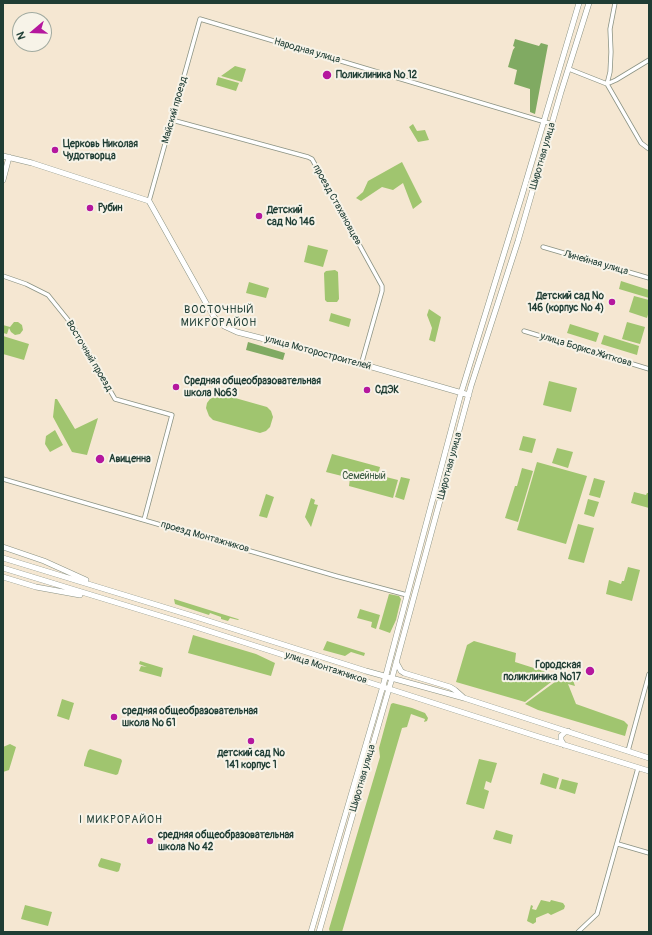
<!DOCTYPE html>
<html>
<head>
<meta charset="utf-8">
<style>
	body { margin:0 }
	#map { position:relative; width:652px; height:935px; overflow:hidden; background:#f5e7d2; font-family:Pangolin,sans-serif }
	canvas { display:block }
	.frame { position:absolute; inset:0; border:4px solid #1f3d34; pointer-events:none }
	.north { position:absolute; left:12px; top:12px; width:40px; height:40px; box-sizing:border-box; background:#f7f3e8; border:1px solid #a1aaa0; border-radius:50%; rotate:251deg; font-size:11px; font-weight:700; line-height:16px; text-align:center; color:#1f3d34 }
	.north::after { content:''; display:block; margin:auto; width:14px; height:18px; background:#b5179e; clip-path:polygon(50% 0,100% 100%,50% 72%,0 100%) }
</style>
</head>
<body>
<div id="map">
<canvas width="652" height="935"></canvas>
<div class="frame"></div>
<div class="north">N</div>
</div>
<script>
const g = document.querySelector('canvas').getContext('2d');
g.lineJoin = 'round';
function paint(path, color) {
  g.fillStyle = color;
  g.fill(path, 'evenodd');
}
function poly(rows) {
  const path = new Path2D();
  for (const r of rows) {
    path.moveTo(r[0], r[1]);
    for (let i = 2; i < r.length; i += 2) path.lineTo(r[i], r[i + 1]);
  }
  return path;
}
function trace(path, color, width, dash) {
  g.strokeStyle = color;
  g.lineWidth = width;
  g.lineCap = dash ? 'butt' : 'round';
  g.setLineDash(dash || []);
  g.stroke(path);
}
function label(font, color, halo, rows, align = 'center') {
  g.font = font + ' Pangolin,sans-serif';
  g.lineWidth = 4;
  g.setLineDash([]);
  g.textBaseline = 'middle';
  g.strokeStyle = halo;
  g.fillStyle = color;
  for (const [text, x, y, turn = 0] of rows) {
    g.save();
    g.translate(x, y);
    g.rotate((+turn || 0) * Math.PI / 180);
    g.textAlign = isNaN(turn) ? turn : align;
    if (halo) g.strokeText(text, 0, 0);
    g.fillText(text, 0, 0);
    g.restore();
  }
}
paint(poly([
	[235,66,246,69,242,82,221,76],
	[218,77,239,83,236,91,216,85],
	[413,124,417,131,425,130,429,140,418,142,409,127],
	[402,162,422,202,413,209,403,183,393,190,382,187,361,201,356,198,363,192,368,181],
	[308,245,328,250,323,267,304,262],
	[335,270,338,272,339,299,337,302,327,302,325,300,324,273,326,271],
	[621,281,649,290,649,298,619,289],
	[249,282,269,288,266,298,246,293],
	[634,296,649,300,649,311,647,318,629,312],
	[429,309,441,317,435,342,429,340,432,328,427,315],
	[331,313,351,319,349,327,329,321],
	[14,322,18,322,22,325,23,330,20,334,15,335,11,332,9,328,7,334,3,333,3,325,10,327],
	[627,322,645,327,640,344,622,339],
	[570,324,599,333,596,342,567,333],
	[604,335,639,346,637,355,601,344],
	[3,336,29,344,24,360,3,354],
	[549,381,577,388,571,412,543,405],
	[221,394,267,407,271,411,273,417,270,427,266,431,260,433,213,420,209,416,206,408,207,403,210,399],
	[55,399,57,399,75,429,98,418,87,455,72,452,53,417],
	[55,430,63,445,50,452,45,444,46,436],
	[523,436,536,439,532,453,519,450],
	[557,448,573,452,568,468,552,463],
	[332,454,380,467,378,475,398,480,393,498,349,486,350,478,326,472],
	[537,462,587,476,566,544,517,530],
	[522,468,533,471,518,522,505,518,515,486,517,486],
	[401,477,410,479,404,500,395,497],
	[594,478,605,481,600,498,589,495],
	[634,492,646,495,647,493,649,493,649,508,631,503],
	[266,494,274,497,267,518,259,516],
	[311,498,315,500,314,504,318,505,311,527,305,517],
	[588,499,599,502,594,517,584,514],
	[578,524,594,528,584,563,568,559],
	[628,567,640,570,632,601,606,594,609,580,621,584,622,581,624,581],
	[389,594,399,596,401,599,396,620,390,633,379,629],
	[174,599,238,619,239,619,238,620,230,618,228,621,221,619,221,617,210,613,209,615,175,604],
	[360,609,380,615,376,629,371,627,372,622,357,618],
	[193,635,256,654,275,663,271,676,188,653],
	[327,641,365,653,364,656,351,652,345,656,323,650],
	[474,641,516,653,515,662,559,676,525,702,456,682,467,645],
	[140,661,163,668,161,677,139,671,141,666,147,667,139,664],
	[563,676,573,680,575,686,568,684,576,704,624,721,628,725,625,736,538,710,525,704],
	[62,699,74,703,69,720,57,716],
	[393,703,412,708,425,713,428,718,427,721,424,722,425,719,411,714,407,727,402,728,342,932,330,932,329,929,380,757,379,748,391,704],
	[10,744,16,747,9,770,3,772,3,747],
	[90,749,121,759,122,761,118,774,116,775,84,766,84,764,88,751],
	[479,759,497,763,491,783,486,781,484,789,489,791,484,809,466,804],
	[543,773,559,778,556,789,540,784],
	[562,779,578,783,575,794,559,789],
	[496,830,513,835,511,844,493,839],
	[101,858,120,863,121,864,119,871,117,872,99,867,98,865],
	[541,900,550,902,551,900,563,903,565,906,564,909,551,915,548,913,536,918,536,922,533,924,527,921,531,905,533,906,532,909,536,910],
	[25,905,52,912,48,926,21,919]
]), '#a0c56f');
paint(poly([
	[515,39,539,46,541,43,548,45,535,114,530,112,530,89,514,84,517,70,508,67,513,50,515,47,513,46],
	[248,342,285,353,283,360,246,350]
]), '#80aa62');
const street = poly([
	[569,69,607,84,641,143,649,149],
	[607,84,610,72,611,52,610,29,615,3],
	[607,84,616,80,649,60],
	[172,120,308,157,312,159,382,286,382,291,361,365],
	[149,201,200,19,552,124],
	[543,247,649,278],
	[3,276,26,284,48,295,73,326,115,399,172,415,144,520],
	[524,331,649,369],
	[3,479,336,576,407,595],
	[628,751,649,674],
	[618,844,649,853],
	[578,932,597,914,638,768]
]);
const secondary = poly([
	[3,156,32,163,149,201,206,303,214,317,224,326,237,332,358,363,469,395],
	[3,180,9,157],
	[3,547,44,561,86,580],
	[3,558,196,617,366,671,464,698,649,758],
	[3,568,193,626,539,737,649,771],
	[3,577,36,587,80,595],
	[396,662,401,671,404,673,450,687,455,690,464,698],
	[564,745,561,740,561,736,565,732,568,731],
	[311,932,383,686,461,393,522,195,579,3],
	[319,932,392,678,471,386,518,241,561,92,589,3]
]);
trace(street, '#8a9283', 5);
trace(secondary, '#8a9283', 6);
trace(street, '#fff', 3.5);
trace(secondary, '#fff', 5);
for (const [x, y, r, color] of [
	[327,75,5,"#b5179e"],
	[55,150,4,"#b5179e"],
	[90,208,4,"#b5179e"],
	[259,216,4,"#b5179e"],
	[612,302,4,"#b5179e"],
	[176,387,4,"#b5179e"],
	[367,390,4,"#b5179e"],
	[100,459,5,"#b5179e"],
	[590,671,5,"#b5179e"],
	[114,717,4,"#b5179e"],
	[251,741,4,"#b5179e"],
	[150,841,4,"#b5179e"]
]) {
  const dot = new Path2D();
  dot.arc(x, y, r, 0, 2 * Math.PI);
  g.fillStyle = color;
  g.fill(dot);
  trace(dot, '#f7f3e8', 1.5);
}
label('10px', '#1f3d34', '#f7f3e8', [
	["Народная улица",307,51,16],
	["Майский проезд",175,110,-74],
	["Широтная улица",543,156,-74],
	["проезд Стахановцев",337,205,61],
	["Линейная улица",596,263,16],
	["улица Бориса Житкова",586,350,17],
	["улица Моторостроителей",318,353,15],
	["Восточный проезд",89,356,59],
	["Широтная улица",450,466,-75],
	["проезд Монтажников",205,537,16],
	["улица Монтажников",326,668,18],
	["Широтная улица",363,778,-74]
]);
label('bold 10px', '#1f3d34', '#f7f3e8', [
	["Поликлиника № 12",336,75],
	["Церковь Николая",63,144],
	["Чудотворца",63,156],
	["Рубин",98,208],
	["Детский",267,210],
	["сад № 146",267,222],
	["Детский сад №",604,296,"right"],
	["146 (корпус № 4)",604,308,"right"],
	["Средняя общеобразовательная",184,381],
	["школа №63",184,393],
	["СДЭК",375,390],
	["Авиценна",109,459],
	["Городская",581,665,"right"],
	["поликлиника №17",581,677,"right"],
	["средняя общеобразовательная",122,711],
	["школа № 61",122,723],
	["детский сад №",251,753,"center"],
	["141 корпус 1",251,765,"center"],
	["средняя общеобразовательная",158,835],
	["школа № 42",158,847]
], 'left');
label('10px', '#395840', '#f7f3e8', [
	["Семейный",364,476]
]);
g.letterSpacing = '1px';
label('11px', '#1f3d34', '#f7f3e8', [
	["ВОСТОЧНЫЙ",219,310],
	["МИКРОРАЙОН",219,323],
	["I МИКРОРАЙОН",121,820]
]);
g.letterSpacing = '0px';
</script>
</body>
</html>
